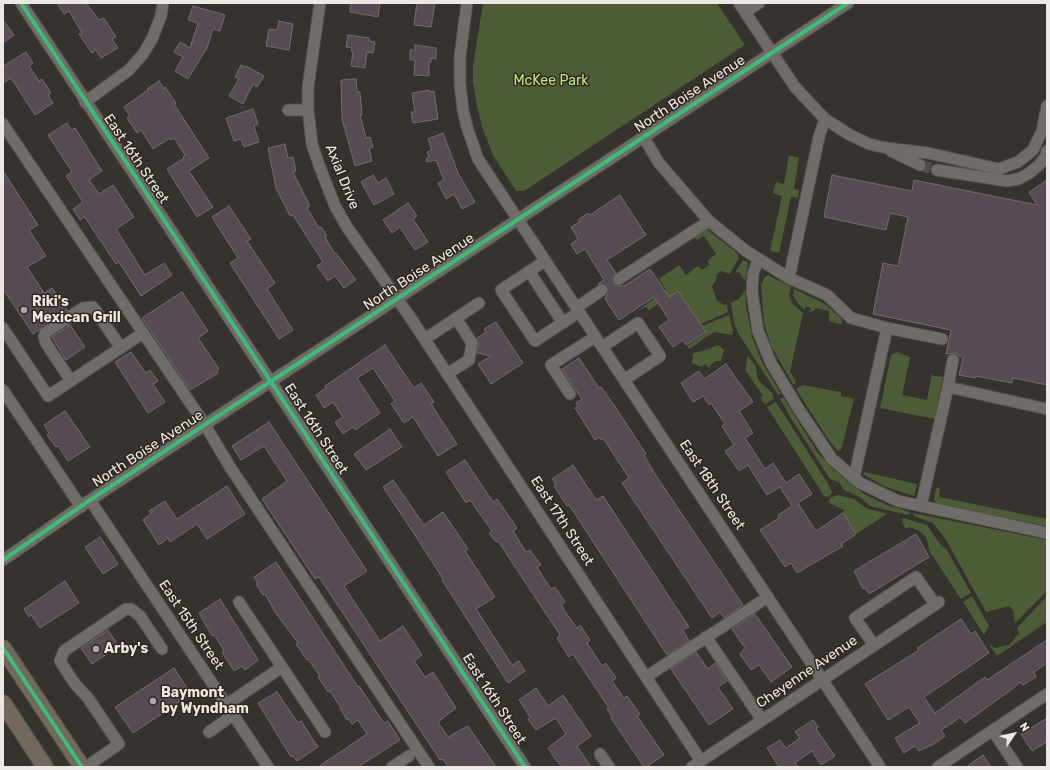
<!DOCTYPE html>
<html>
<head>
<meta charset="utf-8">
<style>
	body { margin:0 }
	#map { position:relative; width:1050px; height:770px; overflow:hidden; background:#36322e; font-family:Rubik,sans-serif }
	canvas { display:block }
	.frame { position:absolute; inset:0; border:4px solid #ede8e3; pointer-events:none }
	.north { position:absolute; left:994px; top:714px; width:40px; height:40px; -webkit-text-stroke:3px #302820; paint-order:stroke; rotate:56deg; font-size:11px; font-weight:700; line-height:16px; text-align:center; color:#ede8e3 }
	.north::after { content:''; display:block; margin:auto; width:14px; height:18px; background:#ede8e3; clip-path:polygon(50% 0,100% 100%,50% 72%,0 100%) }
</style>
</head>
<body>
<div id="map">
<canvas width="1050" height="770"></canvas>
<div class="frame"></div>
<div class="north">N</div>
</div>
<script>
const g = document.querySelector('canvas').getContext('2d');
g.lineJoin = 'round';
function paint(path, color) {
  g.fillStyle = color;
  g.fill(path, 'evenodd');
}
function poly(rows) {
  const path = new Path2D();
  for (const r of rows) {
    path.moveTo(r[0], r[1]);
    for (let i = 2; i < r.length; i += 2) path.lineTo(r[i], r[i + 1]);
  }
  return path;
}
function trace(path, color, width, dash) {
  g.strokeStyle = color;
  g.lineWidth = width;
  g.lineCap = dash ? 'butt' : 'round';
  g.setLineDash(dash || []);
  g.stroke(path);
}
function label(font, color, halo, rows, align = 'center') {
  g.font = font + ' Rubik,sans-serif';
  g.lineWidth = 3;
  g.setLineDash([]);
  g.textBaseline = 'middle';
  g.strokeStyle = halo;
  g.fillStyle = color;
  for (const [text, x, y, turn = 0] of rows) {
    g.save();
    g.translate(x, y);
    g.rotate((+turn || 0) * Math.PI / 180);
    g.textAlign = isNaN(turn) ? turn : align;
    if (halo) g.strokeText(text, 0, 0);
    g.fillText(text, 0, 0);
    g.restore();
  }
}
paint(poly([
	[483,3,717,3,745,45,524,191,516,191,494,157,483,130,477,106,473,83,473,66],
	[789,155,799,158,794,189,799,190,798,198,791,197,779,253,770,251,782,196,773,193,776,182,784,184],
	[704,230,708,230,737,253,739,257,730,274,721,271,717,274,716,280,712,286,717,301,724,305,727,304,728,312,701,324,678,291,649,310,646,307,637,311,666,290,659,279,679,265,686,275,696,267,699,267,702,270,709,265,708,260,716,254,704,236,697,240,694,238],
	[743,260,748,262,745,281,739,272,735,273],
	[768,275,791,287,789,294,792,303,803,313,790,372,796,381,795,384,793,384,771,346,764,323,761,284,765,277],
	[794,289,825,304,841,318,842,323,839,324,829,321,829,311,815,308,814,311,809,312,811,309,809,307,805,307,805,310,800,306,793,296],
	[745,290,746,305,752,337,763,364,781,394,778,395,738,333,734,322,731,303,739,299],
	[729,315,733,331,732,335,714,332,689,349,687,346,706,333,702,326],
	[718,345,724,350,721,361,715,361,708,368,706,364,701,367,692,363,693,353,706,350],
	[897,352,910,357,902,395,927,400,932,374,934,376,943,377,935,419,880,408,891,355],
	[748,356,756,367,757,376,759,381,772,393,774,399,765,404,760,398,763,396,745,370],
	[802,385,841,392,841,396,854,399,841,450,838,451,830,442,796,389],
	[783,397,818,453,834,470,864,494,887,505,910,512,908,515,870,506,858,496,844,490,839,482,830,479,792,420,780,399],
	[776,402,827,482,832,492,829,497,824,496,767,407],
	[864,472,917,484,914,496,886,487,863,474],
	[938,487,940,488,939,497,1047,519,1047,526,938,505,934,500,936,489],
	[837,495,854,499,866,508,887,514,856,534,843,513,844,510,829,503,830,498],
	[913,513,1047,540,1047,591,1015,623,1013,610,1009,606,986,612,945,538,933,523,914,516],
	[903,518,927,525,939,543,947,550,971,593,961,599,930,552,926,537,918,530,909,527,906,529,902,523],
	[972,596,989,626,984,635,963,602],
	[1047,596,1047,622,997,656,989,644,995,648,1009,645,1019,633,1017,628]
]), '#4c5c37');
const building = poly([
	[57,3,86,3,99,20,104,18,116,37,112,39,118,48,101,58,96,50,92,53,79,34,82,33,69,11,64,14,57,3],
	[351,3,380,3,378,17,350,12,351,3],
	[417,3,435,3,431,27,414,25,417,3],
	[193,6,225,15,220,31,213,29,207,48,188,79,175,71,183,57,174,52,180,42,190,48,198,23,188,20,193,6],
	[3,20,14,35,3,43,3,20],
	[279,21,293,24,289,50,266,46,269,29,277,30,279,21],
	[348,35,369,38,369,41,375,42,373,53,367,52,365,68,351,66,353,52,351,51,352,48,346,47,348,35],
	[415,45,436,48,436,59,431,58,431,62,429,62,429,76,414,75,415,60,410,60,410,50,415,50,415,45],
	[26,52,33,63,29,66,39,81,42,79,51,93,48,95,53,103,35,115,11,78,3,83,3,66,26,52],
	[241,65,245,67,246,66,264,76,257,87,253,84,243,104,229,96,239,79,235,77,241,65],
	[356,79,357,92,360,92,362,115,360,115,366,138,370,137,373,147,369,149,372,161,355,166,342,119,341,80,356,79],
	[159,81,164,89,165,87,176,103,174,104,209,158,189,171,213,207,197,217,167,169,184,158,183,157,185,155,174,138,171,140,170,138,153,149,141,130,137,133,127,118,130,116,124,107,148,90,147,89,159,81],
	[429,90,430,92,434,91,438,119,413,123,411,112,415,112,412,93,429,90],
	[253,109,258,124,254,126,259,142,244,147,241,139,234,141,226,118,253,109],
	[67,123,71,130,75,128,102,171,89,180,99,194,113,185,134,217,116,229,145,275,164,263,172,275,141,296,119,262,116,264,86,219,84,217,80,220,73,209,83,202,66,176,72,172,48,135,67,123],
	[443,133,458,173,475,202,462,209,454,194,446,199,438,183,444,180,436,160,427,162,426,159,429,157,427,152,432,150,428,139,443,133],
	[285,144,288,158,293,157,296,171,293,172,310,206,307,208,319,228,321,227,327,236,325,237,335,254,336,253,356,280,344,288,335,276,328,281,317,266,323,262,293,215,290,216,276,188,268,148,285,144],
	[3,171,38,225,29,230,46,256,27,267,44,293,52,288,67,310,33,334,3,289,3,171],
	[373,175,378,183,386,178,394,194,374,205,361,182,373,175],
	[832,175,912,191,914,180,1037,205,1029,192,1047,180,1047,385,1013,378,1012,383,976,376,975,378,959,375,963,358,955,353,946,354,951,330,873,314,883,263,898,266,908,217,890,213,886,230,824,217,832,175],
	[620,195,646,235,607,260,616,273,613,276,613,282,616,285,624,286,650,269,669,297,678,291,706,332,686,345,683,340,673,347,659,327,669,320,654,297,619,320,605,299,608,293,608,286,605,284,598,284,604,280,585,249,577,254,571,244,578,239,571,227,580,222,578,220,588,213,590,215,620,195],
	[408,203,417,216,413,219,428,242,415,250,400,227,392,233,383,220,408,203],
	[229,206,251,239,247,241,275,283,267,289,293,330,279,339,230,263,238,258,212,217,229,206],
	[182,292,208,331,198,338,219,369,217,371,218,373,190,390,142,318,182,292],
	[496,322,523,363,491,384,478,364,491,356,477,353,479,344,477,338,486,332,484,329,496,322],
	[70,325,85,347,66,360,52,337,70,325],
	[385,345,414,388,421,383,434,402,431,404,457,444,438,456,413,417,404,423,391,404,395,401,373,368,357,378,380,413,355,430,353,427,343,434,335,422,343,417,333,402,324,408,316,395,326,388,325,386,385,345],
	[131,352,146,373,150,370,158,381,153,384,165,402,148,413,115,362,131,352],
	[579,358,599,388,601,387,614,405,646,454,644,455,655,474,743,605,724,618,720,612,712,618,622,483,629,478,603,438,601,440,599,437,595,440,575,408,578,406,576,403,582,399,562,369,579,358],
	[726,364,753,402,739,411,753,433,745,438,765,469,773,463,786,483,799,474,812,494,798,503,816,531,843,513,856,534,841,544,843,546,797,573,791,563,785,567,760,530,779,518,778,515,792,506,780,487,767,495,748,465,739,471,725,451,734,445,722,426,725,424,711,403,709,405,703,396,693,402,681,383,699,371,704,379,726,364],
	[65,411,90,447,68,461,58,446,56,447,47,435,49,433,44,425,65,411],
	[269,422,367,571,344,586,363,615,380,641,403,626,422,655,414,661,425,677,433,672,456,708,438,722,448,737,468,726,496,767,448,767,443,759,440,760,319,577,315,579,290,541,262,499,287,481,264,446,241,460,232,446,269,422],
	[390,429,402,447,366,470,354,454,390,429],
	[465,460,493,502,497,499,517,528,513,531,526,552,530,550,541,565,537,567,551,589,555,587,565,602,561,604,566,613,577,628,580,625,590,640,587,643,602,666,606,663,616,678,612,681,624,698,627,696,640,714,637,716,664,755,646,767,644,767,611,718,612,717,607,709,609,708,573,654,569,657,557,638,560,635,498,541,496,542,489,533,492,531,470,500,466,503,448,475,446,472,465,460],
	[573,465,596,500,603,496,689,627,683,630,689,641,667,655,573,511,569,505,567,506,554,486,556,485,552,479,573,465],
	[393,480,424,525,443,512,468,549,465,551,495,597,476,609,512,665,519,661,525,671,508,683,442,580,443,579,413,532,383,487,393,480],
	[227,486,245,514,207,539,197,524,170,542,168,538,159,545,143,520,151,514,149,511,165,501,177,519,227,486],
	[916,534,929,557,869,594,865,588,863,589,854,571,916,534],
	[100,537,118,564,103,574,85,547,100,537],
	[276,562,358,687,359,686,384,723,388,721,400,740,358,767,318,767,367,734,358,720,352,724,349,719,347,720,340,708,341,708,330,691,328,692,318,677,320,676,308,659,307,660,296,644,298,643,275,612,265,594,263,595,256,584,258,583,254,577,276,562],
	[65,581,79,603,40,628,31,615,29,617,24,609,65,581],
	[220,599,258,660,245,670,242,666,234,671,222,652,224,650,214,635,212,636,199,613,220,599],
	[755,614,792,667,771,682,759,665,751,670,740,654,745,648,732,629,755,614],
	[961,619,971,634,975,631,989,653,924,697,935,713,985,677,987,680,1047,640,1047,663,1034,672,1036,677,1023,685,1020,682,1015,687,965,723,960,717,952,723,941,730,945,736,934,744,919,751,915,746,904,753,895,738,920,723,909,707,888,720,865,684,919,650,917,648,961,619],
	[108,630,117,644,107,651,108,653,92,664,81,648,108,630],
	[696,652,708,669,715,663,727,681,718,687,733,709,709,725,671,669,696,652],
	[174,668,191,694,133,733,115,707,174,668],
	[536,688,548,706,563,695,591,736,577,746,591,767,562,767,556,760,548,748,566,734,556,718,536,730,528,719,530,717,519,700,536,688],
	[277,692,298,723,301,721,318,747,297,761,293,756,291,757,258,703,277,692],
	[1047,718,1047,742,1032,751,1021,734,1047,718],
	[813,720,818,727,816,729,835,756,821,765,812,751,795,763,798,767,779,767,767,748,780,740,786,748,800,738,795,732,813,720],
	[983,755,991,767,966,767,983,755]
]);
paint(building, '#564a53');
trace(building, '#716d6d', 1);
trace(poly([
	[920,165,937,170],
	[602,290,619,279]
]), '#514d49', 11, [11, 5.5]);
const minor = poly([
	[21,3,525,767],
	[320,3,308,87,308,110,312,144,319,165,335,206,347,227,410,317,701,761],
	[467,3,460,56,460,84,463,110,467,127,478,159,880,767],
	[739,3,795,87,825,119,850,135,869,144,887,148,928,153,999,169,1018,162,1033,150,1042,131,1047,106],
	[745,12,759,3],
	[85,102,129,70,143,54,152,39,161,16,163,3],
	[288,110,308,110],
	[3,124,205,425,230,467,429,767],
	[644,138,659,163,709,221,746,251,789,278,827,295,851,318,887,328,854,478],
	[891,151,920,165],
	[937,170,1006,181,1018,179,1028,174,1039,165,1046,156,1047,151],
	[758,260,753,274,752,292,758,331,771,363,798,408,832,459,860,483,898,501,1047,533],
	[545,261,501,290,535,341,579,312],
	[529,271,563,323],
	[789,278,819,137,825,119],
	[619,279,709,221],
	[576,308,602,290],
	[3,328,48,396,143,333],
	[887,328,942,339],
	[425,339,479,303],
	[602,347,638,323,660,356,624,380],
	[447,374,469,360,472,343,456,318],
	[71,381,46,343,44,336,45,333,83,308,93,307,121,348],
	[948,387,953,360],
	[3,390,81,507],
	[570,394,551,365,595,337],
	[90,500,268,767],
	[921,506,948,387,1047,409],
	[3,560,90,500,848,3],
	[239,602,325,732],
	[706,637,762,720],
	[874,645,855,618,916,577,935,604],
	[646,677,768,597],
	[226,705,282,667],
	[993,731,1017,767],
	[209,732,233,715],
	[600,754,609,767],
	[86,767,119,744,88,698,75,684,60,661,64,651,126,609,131,609,140,616,162,649],
	[392,767,409,756],
	[692,767,939,602],
	[938,767,1047,694]
]);
const highway = poly([
	[3,648,82,767],
	[3,703,45,767]
]);
trace(minor, '#53504c', 13);
trace(highway, '#53504c', 18);
trace(minor, '#706c69', 11);
trace(highway, '#72685d', 16);
trace(poly([
	[21,3,525,767],
	[3,560,90,500,848,3],
	[3,648,82,767]
]), '#3abd76', 4);
for (const [x, y, r, color] of [
	[24,310,4,"#ada8a4"],
	[96,649,4,"#ada8a4"],
	[153,701,4,"#ada8a4"]
]) {
  const dot = new Path2D();
  dot.arc(x, y, r, 0, 2 * Math.PI);
  g.fillStyle = color;
  g.fill(dot);
  trace(dot, '#302820', 1.5);
}
label('14px', '#b8e77d', '#302820', [
	["McKee Park",551,81]
]);
label('14px', '#ede8e3', '#302820', [
	["North Boise Avenue",690,94,-33],
	["East 16th Street",136,159,56],
	["Axial Drive",342,177,68],
	["North Boise Avenue",419,272,-33],
	["East 16th Street",316,429,57],
	["North Boise Avenue",148,449,-33],
	["East 18th Street",712,485,56],
	["East 17th Street",562,521,57],
	["East 15th Street",191,625,56],
	["Cheyenne Avenue",807,672,-34],
	["East 16th Street",494,699,57]
]);
label('bold 14px', '#ede8e3', '#302820', [
	["Riki's",32,302],
	["Mexican Grill",32,318],
	["Arby's",104,649],
	["Baymont",161,693],
	["by Wyndham",161,709]
], 'left');
</script>
</body>
</html>
